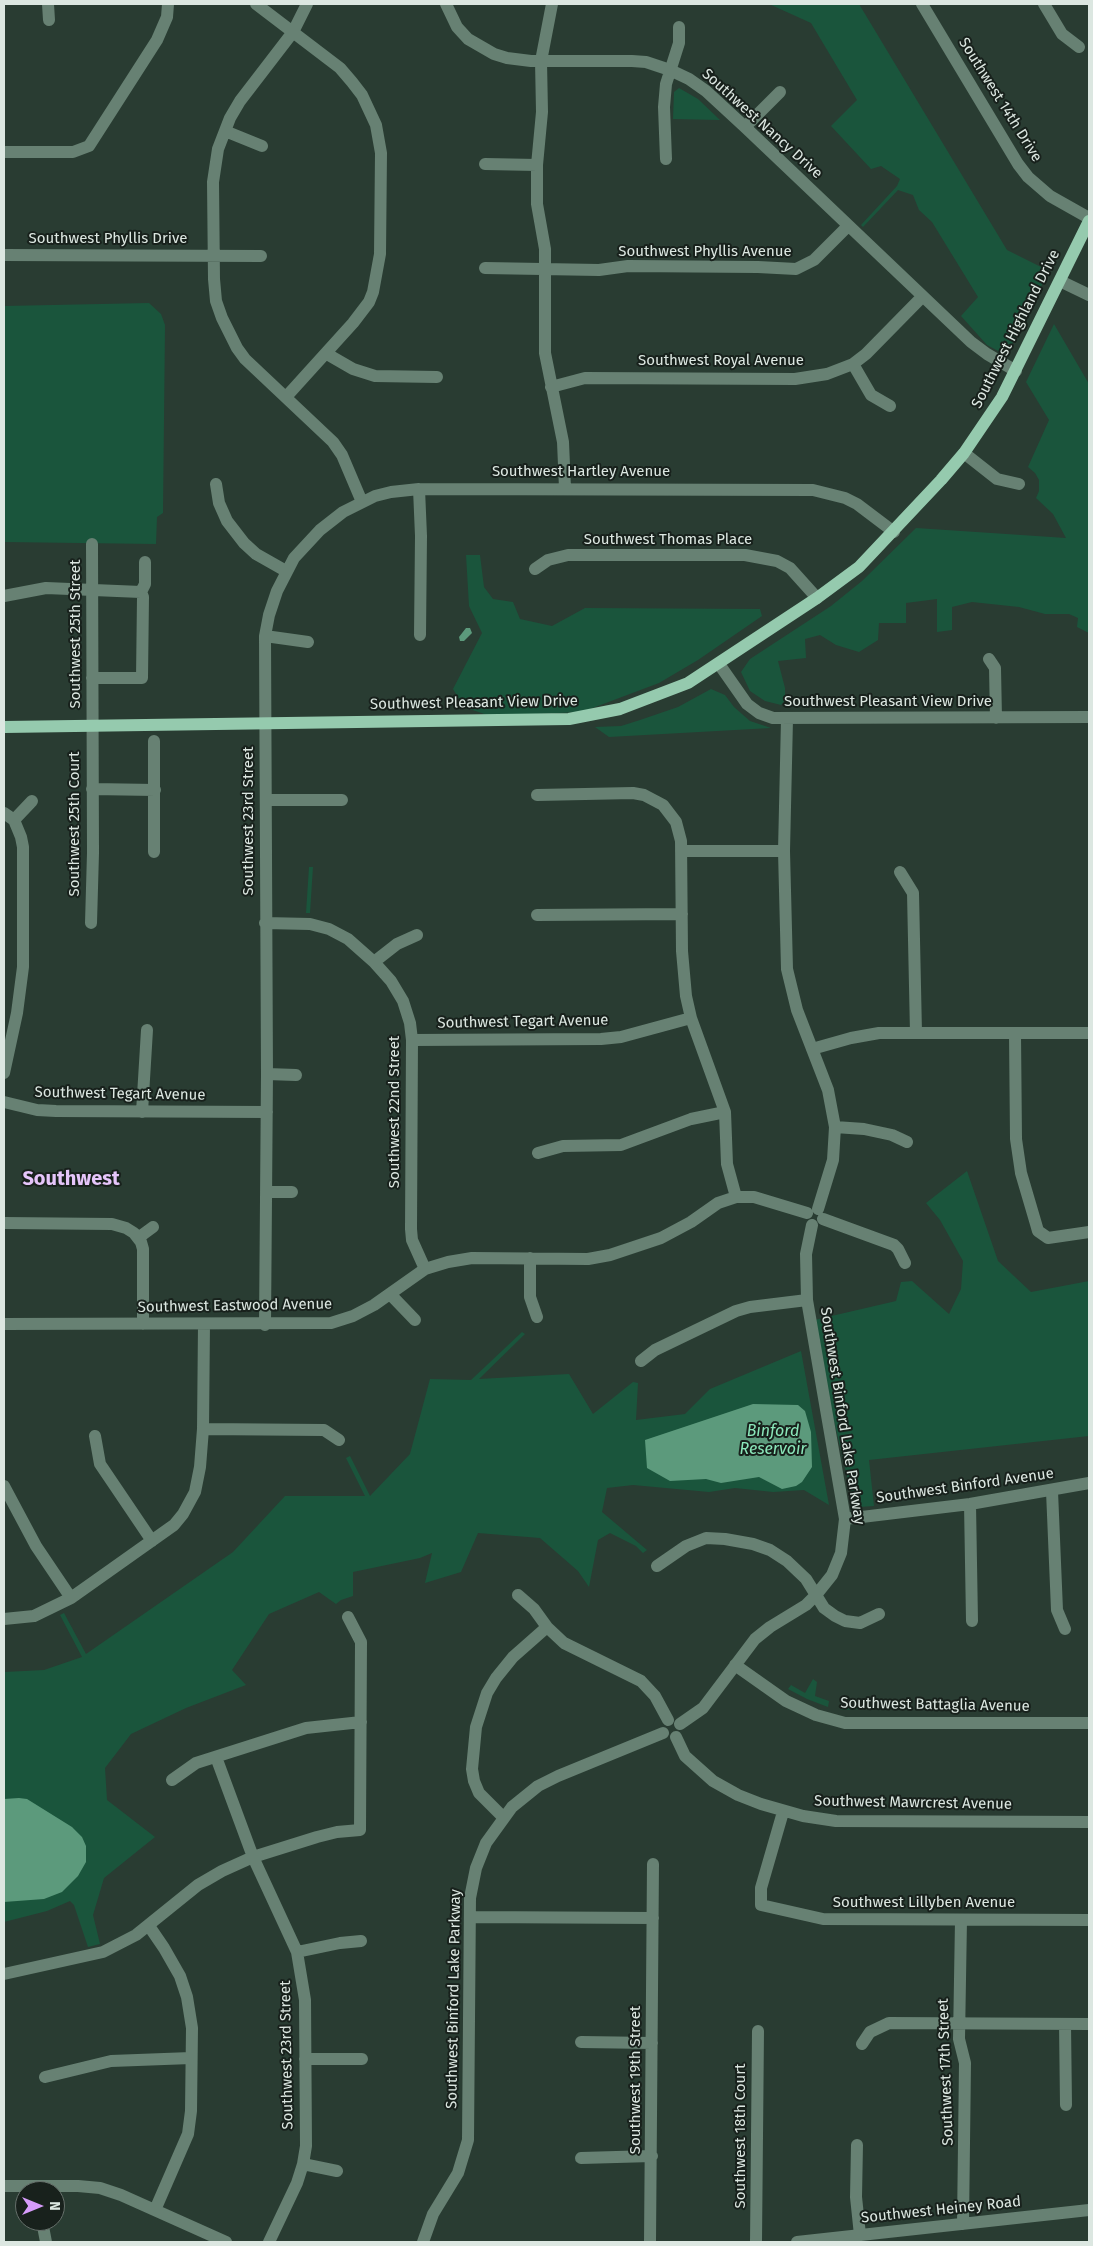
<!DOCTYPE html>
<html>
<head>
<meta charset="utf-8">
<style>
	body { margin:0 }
	#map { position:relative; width:1093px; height:2246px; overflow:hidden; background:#293c32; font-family:"Fira Sans",sans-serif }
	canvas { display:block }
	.frame { position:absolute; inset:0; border:5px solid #dce7e1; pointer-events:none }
	.north { position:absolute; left:15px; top:2181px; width:50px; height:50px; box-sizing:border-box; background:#18211c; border:1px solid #66706b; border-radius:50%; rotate:90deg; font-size:14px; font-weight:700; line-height:20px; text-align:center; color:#dce7e1 }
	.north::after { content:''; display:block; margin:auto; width:18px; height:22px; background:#d69bfa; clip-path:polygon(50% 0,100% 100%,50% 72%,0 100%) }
</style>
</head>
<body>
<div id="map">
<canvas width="1093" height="2246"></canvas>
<div class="frame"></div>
<div class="north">N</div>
</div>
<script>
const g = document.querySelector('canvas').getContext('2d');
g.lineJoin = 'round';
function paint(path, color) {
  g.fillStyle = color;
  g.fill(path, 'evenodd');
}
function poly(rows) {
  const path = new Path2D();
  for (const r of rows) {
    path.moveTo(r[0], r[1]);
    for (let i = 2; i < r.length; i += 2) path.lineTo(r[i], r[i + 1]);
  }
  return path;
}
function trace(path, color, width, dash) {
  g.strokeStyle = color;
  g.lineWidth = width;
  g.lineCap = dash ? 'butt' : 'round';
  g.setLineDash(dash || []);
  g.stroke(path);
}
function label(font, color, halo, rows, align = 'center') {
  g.font = font + ' "Fira Sans",sans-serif';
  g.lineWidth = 4;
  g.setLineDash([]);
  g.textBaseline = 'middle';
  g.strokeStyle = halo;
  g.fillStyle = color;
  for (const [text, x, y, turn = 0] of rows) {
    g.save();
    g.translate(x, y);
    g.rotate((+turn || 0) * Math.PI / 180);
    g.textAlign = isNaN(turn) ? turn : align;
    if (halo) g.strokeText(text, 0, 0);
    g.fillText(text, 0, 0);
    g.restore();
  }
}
paint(poly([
	[769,4,859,4,1007,250,1049,271,1008,352,1002,353,987,345,961,316,978,297,932,222,919,210,913,195,898,190,863,227,861,225,897,186,900,179,881,166,871,169,831,126,857,100,811,23],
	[679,88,698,99,720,120,673,119,674,92],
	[149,303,161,314,165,325,163,513,157,517,156,544,4,542,4,306],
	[1054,324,1089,384,1089,633,1077,627,1078,618,1069,614,1045,614,1019,607,972,602,952,607,952,630,937,632,937,599,906,603,906,623,879,623,878,640,859,652,836,645,820,635,805,639,806,658,778,661,785,688,785,700,781,705,765,701,750,691,741,672,750,659,831,606,862,581,916,528,1066,538,1053,514,1036,498,1039,491,1039,480,1035,473,1028,467,1049,420,1026,382],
	[466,555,480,555,484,587,493,599,513,602,520,619,552,626,585,608,760,609,762,616,698,660,659,683,582,712,490,716,464,707,453,689,482,633,469,606],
	[711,689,725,695,734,707,750,721,771,728,609,737,595,727,621,726,640,720,678,707],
	[309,867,313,867,310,913,306,913],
	[967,1171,998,1261,1031,1292,1089,1281,1089,1436,869,1460,874,1506,859,1507,853,1501,810,1321,896,1301,901,1282,912,1281,949,1314,961,1289,963,1261,940,1220,926,1203],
	[522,1332,525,1334,479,1379,569,1374,593,1414,633,1382,638,1383,636,1420,685,1414,710,1389,801,1351,829,1505,804,1490,773,1492,735,1488,709,1492,633,1485,607,1488,602,1512,647,1550,643,1553,636,1546,610,1533,598,1540,589,1587,578,1571,540,1538,478,1533,461,1572,425,1583,432,1553,420,1558,353,1572,353,1596,341,1600,336,1604,319,1592,269,1614,232,1670,246,1685,186,1708,131,1734,105,1768,107,1800,155,1837,104,1878,93,1915,100,1944,88,1947,74,1905,70,1901,47,1911,4,1922,4,1672,44,1670,82,1657,60,1615,64,1613,86,1654,233,1552,285,1496,365,1496,346,1458,350,1456,370,1496,410,1454,430,1379,471,1380],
	[813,1679,817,1682,815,1696,829,1701,828,1707,807,1699,788,1689,791,1685,805,1693],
	[841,1703,858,1704,858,1709,841,1710]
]), '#1a553c');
paint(poly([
	[466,628,470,628,472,633,464,641,460,641,459,637],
	[753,1404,798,1405,805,1411,811,1432,812,1467,802,1482,796,1486,782,1489,759,1477,721,1483,706,1479,670,1481,647,1468,645,1440],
	[19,1798,27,1799,72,1827,82,1837,86,1846,86,1862,78,1876,62,1892,44,1899,4,1902,4,1799]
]), '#5c9a7c');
trace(poly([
	[48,4,49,20],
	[256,4,340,68,352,82,362,95,376,125,381,153,380,254,373,292,369,302,353,323,286,397],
	[307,4,293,32,240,101,230,118,218,149,213,182,214,279,216,301,222,318,237,348,245,359,333,442,342,455,362,502],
	[446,4,457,27,468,39,494,54,507,58,531,61,632,61,646,62,670,70,689,79,706,91,745,127,971,342,987,354,1016,371],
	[552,4,541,61,542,112,537,165,537,204,545,249,545,353,563,442,565,488],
	[922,4,1018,164,1028,177,1050,196,1089,218],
	[1044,4,1062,34,1079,47],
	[745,127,780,92],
	[225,131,262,146],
	[4,152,73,152,89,146,157,40,167,17,168,4],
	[666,159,664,107,666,84,679,43,679,27],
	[485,164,537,165],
	[4,255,261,256],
	[485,268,599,270,628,266,758,267,796,269,814,260,848,226],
	[1060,281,1089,295],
	[327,354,353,369,375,376,437,377],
	[853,364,871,395,890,406],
	[551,387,585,378,795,379,827,374,853,364,866,354,922,297],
	[964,453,997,479,1019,484],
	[216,484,219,503,227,521,244,543,256,554,286,571],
	[419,489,421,536,420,635],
	[535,569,548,560,568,555,745,555,777,561,790,568,817,598],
	[4,596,46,588,141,592],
	[265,636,308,642],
	[989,659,995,668,996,718],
	[719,664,747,704,759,713,773,718,1089,717],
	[92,678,142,678,143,597,141,592,145,584,145,562],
	[787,719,784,851,787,969,797,1010,828,1090,835,1127,833,1160,818,1209],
	[154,741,154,852],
	[92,789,155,790],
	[537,795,633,793,644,795,663,805,676,822,681,841,682,951,686,996,691,1018,725,1112,727,1164,736,1197],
	[266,800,342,800],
	[4,813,14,820,21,837,23,847,23,967,17,1013,4,1073],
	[14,820,32,801],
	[681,851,784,851],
	[900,872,913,893,916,1033],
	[537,915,682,914],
	[91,923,93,853,92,544],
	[265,923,310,924,329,929,348,939,374,962,391,981,403,1001,410,1023,412,1040,411,1229,412,1240,425,1269],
	[374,962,397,944,417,935],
	[1015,1034,1016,1139,1021,1173,1036,1224,1038,1231,1048,1238,1089,1232],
	[412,1040,601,1039,621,1037,691,1018],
	[812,1049,851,1038,879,1033,1089,1033],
	[267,1074,296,1075],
	[4,1102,37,1110,56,1111,267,1112],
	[142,1112,147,1030],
	[835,1127,864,1129,892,1135,907,1142],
	[538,1153,563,1146,621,1145,691,1119,725,1112],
	[266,1192,292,1192],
	[823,1219,894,1245,898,1249,905,1263],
	[4,1223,112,1224,126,1228,134,1233,141,1242,143,1249,143,1324],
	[138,1238,153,1227],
	[530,1258,530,1297,537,1317],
	[390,1294,415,1320],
	[4,1324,331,1323,353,1316,374,1305,425,1269,448,1262,472,1258,588,1259,610,1255,661,1238,691,1222,718,1203,736,1197,754,1197,807,1213],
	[265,1325,267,1074,265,636,269,615,277,591,294,558,320,530,343,512,375,496,391,492,419,489,813,490,845,498,857,504,894,532],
	[641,1361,655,1350,736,1311,750,1307,807,1300],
	[203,1429,324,1430,339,1440],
	[95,1436,100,1464,152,1541],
	[4,1486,36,1546,71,1598],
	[1052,1491,1057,1610,1065,1629],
	[970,1504,972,1621],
	[845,1519,970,1504,1089,1483],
	[657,1566,686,1546,706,1538,725,1539,753,1544,770,1550,787,1561,806,1579,824,1608,835,1616,845,1621,860,1623,879,1614],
	[518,1595,534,1609,547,1627,564,1643,641,1681,655,1696,668,1720],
	[4,1619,34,1616,71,1598,174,1525,183,1514,195,1492,200,1467,203,1429,204,1324],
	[735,1665,786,1701,816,1715,845,1723,1089,1723],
	[680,1724,703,1708,755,1639,770,1627,806,1605,816,1595,832,1575,841,1553,845,1519,807,1300,806,1254,812,1225],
	[676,1737,685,1756,713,1781,738,1795,761,1804,803,1816,836,1821,1089,1822],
	[216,1757,253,1857,297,1952,305,2000,306,2146,303,2164,297,2183,269,2242],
	[172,1780,196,1763,306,1728,361,1722],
	[783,1812,761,1888,761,1905,823,1919,1089,1920],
	[503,1817,479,1793,474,1781,472,1769,476,1727,487,1693,496,1678,513,1657,547,1627],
	[470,1917,653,1918],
	[961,1920,959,2039,965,2063,963,2224],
	[149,1926,164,1948,180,1976,187,1997,192,2028,191,2111,188,2134,155,2210],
	[297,1952,340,1943,361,1941],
	[4,1974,103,1952,136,1935,198,1885,222,1871,253,1857,317,1837,337,1832,360,1830,361,1642,348,1617],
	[1065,2024,1066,2105],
	[581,2042,652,2043],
	[862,2044,870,2032,889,2023,1089,2024],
	[305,2059,362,2059],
	[45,2077,111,2061,191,2058],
	[857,2145,856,2197,860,2235],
	[581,2158,652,2156],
	[303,2164,337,2171],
	[4,2186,78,2186,100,2188,121,2195,226,2242],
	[42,2221,46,2242],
	[423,2242,433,2214,458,2173,468,2140,470,1898,476,1868,486,1843,512,1807,538,1786,558,1776,663,1733],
	[650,2242,653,1864],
	[756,2242,758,2031],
	[797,2242,1089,2210]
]), '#678173', 12);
trace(poly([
	[4,727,569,719,620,709,688,683,817,598,859,567,941,480,964,453,1002,397,1089,221]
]), '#95caae', 12);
label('15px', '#dce7e1', '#18211c', [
	["Southwest 14th Drive",1000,100,58],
	["Southwest Nancy Drive",762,124,42],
	["Southwest Phyllis Drive",108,239],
	["Southwest Phyllis Avenue",705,252],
	["Southwest Highland Drive",1016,329,-63],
	["Southwest Royal Avenue",721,361],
	["Southwest Hartley Avenue",581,472],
	["Southwest Thomas Place",668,540],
	["Southwest 25th Street",76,634,-90],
	["Southwest Pleasant View Drive",888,702],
	["Southwest Pleasant View Drive",474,703,-1],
	["Southwest 23rd Street",249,821,-90],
	["Southwest 25th Court",75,824,-90],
	["Southwest Tegart Avenue",523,1022,-1],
	["Southwest Tegart Avenue",120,1094,1],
	["Southwest 22nd Street",395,1112,-90],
	["Southwest Eastwood Avenue",235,1306,-1],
	["Southwest Binford Lake Parkway",842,1416,81],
	["Southwest Binford Avenue",965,1486,-8],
	["Southwest Battaglia Avenue",935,1705,1],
	["Southwest Mawrcrest Avenue",913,1803,1],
	["Southwest Lillyben Avenue",924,1903],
	["Southwest Binford Lake Parkway",454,1999,-89],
	["Southwest 23rd Street",287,2055,-91],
	["Southwest 17th Street",946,2072,-92],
	["Southwest 19th Street",636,2080,-90],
	["Southwest 18th Court",741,2136,-90],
	["Southwest Heiney Road",941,2210,-6]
]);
label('italic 16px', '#8be7ba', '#18211c', [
	["Binford",773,1432],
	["Reservoir",773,1450]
]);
label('bold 20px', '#e5c5fa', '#18211c', [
	["Southwest",71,1179]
]);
</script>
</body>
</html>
